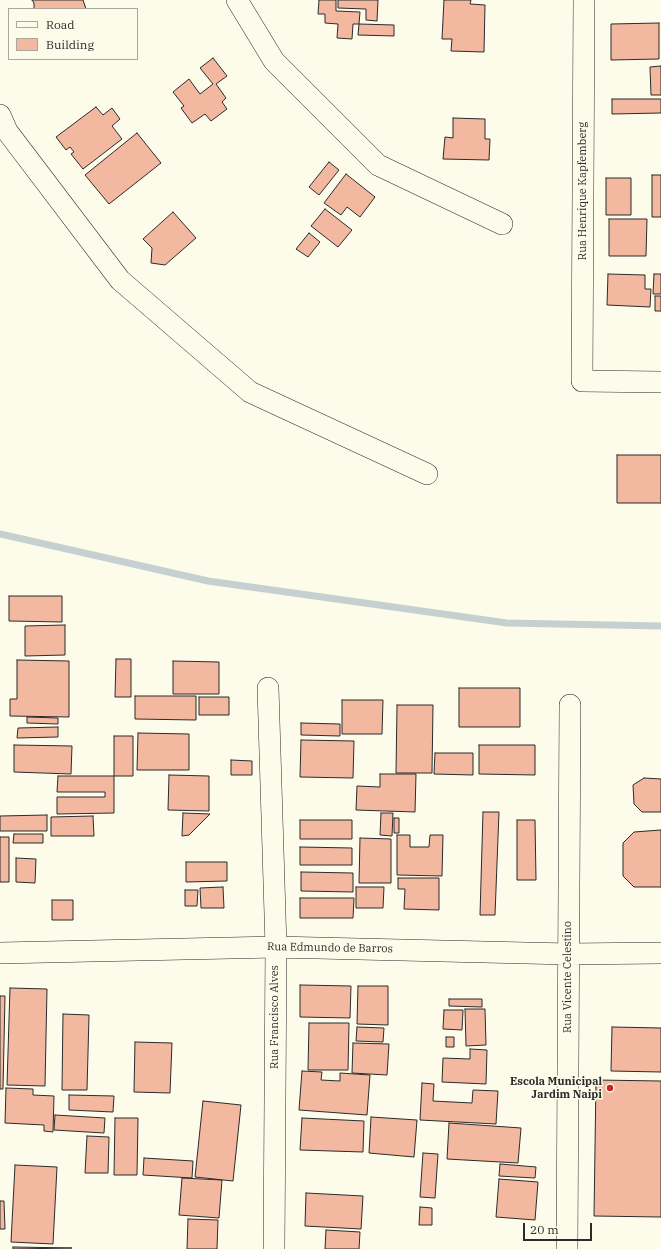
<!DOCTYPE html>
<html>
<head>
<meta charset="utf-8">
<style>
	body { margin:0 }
	#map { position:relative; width:661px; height:1249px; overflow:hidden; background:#fdfbea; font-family:"IBM Plex Serif",serif }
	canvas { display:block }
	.legend { position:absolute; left:8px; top:8px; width:130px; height:52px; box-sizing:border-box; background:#fdfbea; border:1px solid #a9a89e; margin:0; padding:5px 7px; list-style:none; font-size:12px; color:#2b2b2b }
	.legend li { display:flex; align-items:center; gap:8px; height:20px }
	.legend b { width:20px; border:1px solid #a9a89e }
	.scale { position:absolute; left:523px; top:1223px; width:69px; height:18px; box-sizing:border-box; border:2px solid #2b2b2b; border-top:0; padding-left:5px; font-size:12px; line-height:14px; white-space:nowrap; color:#2b2b2b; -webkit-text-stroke:3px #fdfbea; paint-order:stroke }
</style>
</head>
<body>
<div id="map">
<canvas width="661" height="1249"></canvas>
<ul class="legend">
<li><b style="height:5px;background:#fdfbea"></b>Road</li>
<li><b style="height:11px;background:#f2b8a0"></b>Building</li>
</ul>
<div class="scale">20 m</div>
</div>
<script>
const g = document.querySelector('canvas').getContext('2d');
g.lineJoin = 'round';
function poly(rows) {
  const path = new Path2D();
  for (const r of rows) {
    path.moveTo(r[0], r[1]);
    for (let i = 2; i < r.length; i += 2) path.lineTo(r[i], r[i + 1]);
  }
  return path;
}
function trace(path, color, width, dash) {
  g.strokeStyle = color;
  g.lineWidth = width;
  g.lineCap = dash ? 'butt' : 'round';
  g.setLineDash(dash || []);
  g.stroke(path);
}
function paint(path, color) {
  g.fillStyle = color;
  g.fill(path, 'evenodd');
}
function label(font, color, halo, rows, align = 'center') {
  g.font = font + ' "IBM Plex Serif",serif';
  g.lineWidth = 3;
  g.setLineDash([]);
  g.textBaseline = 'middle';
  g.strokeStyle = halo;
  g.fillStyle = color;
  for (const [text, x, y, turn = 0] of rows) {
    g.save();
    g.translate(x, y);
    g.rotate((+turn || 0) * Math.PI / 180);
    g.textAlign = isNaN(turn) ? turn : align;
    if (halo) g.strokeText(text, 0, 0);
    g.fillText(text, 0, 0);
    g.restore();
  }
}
trace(poly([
	[0,534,208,581,507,623,661,626]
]), '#c7d0d0', 7);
const building = poly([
	[32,0,83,0,86,9,34,9,34,3,32,0],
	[319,0,336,0,336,11,360,12,359,24,394,25,394,36,358,35,359,24,353,24,352,39,337,38,338,24,325,23,325,14,318,14,319,0],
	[338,0,378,0,377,21,366,20,366,9,338,8,338,0],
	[444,0,471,0,470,4,485,5,484,52,451,51,452,39,442,39,444,0],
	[659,23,659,59,611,60,611,24,659,23],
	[213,58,227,76,216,84,226,98,222,102,227,109,211,121,205,114,192,123,181,108,184,106,173,92,189,79,200,94,213,84,200,68,213,58],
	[661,66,661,95,651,95,650,67,661,66],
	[612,99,661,99,661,113,612,114,612,99],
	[96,107,103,115,112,108,120,119,112,126,122,139,83,169,71,154,74,152,70,147,66,150,56,137,96,107],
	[453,118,485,119,485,139,490,139,489,160,443,159,445,137,453,138,453,118],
	[137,133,161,163,109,204,85,175,137,133],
	[329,162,339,170,319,195,309,187,329,162],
	[346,174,375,197,360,217,347,207,341,215,324,203,346,174],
	[652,175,661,175,661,217,652,217,652,175],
	[606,178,631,178,631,215,606,215,606,178],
	[325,209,352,230,338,247,311,226,325,209],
	[173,212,196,238,165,265,151,263,152,248,143,239,173,212],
	[609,219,647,219,646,256,609,256,609,219],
	[309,233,320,242,308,257,296,249,309,233],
	[608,274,645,275,645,289,651,289,650,307,607,305,608,274],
	[654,274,661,274,661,294,653,294,654,274],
	[655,296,661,296,661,311,655,311,655,296],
	[617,455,661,455,661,503,617,503,617,455],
	[9,596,62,596,62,622,9,621,9,596],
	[65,625,65,655,25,656,25,626,65,625],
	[116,659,131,659,131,697,115,697,116,659],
	[17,660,69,661,69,717,10,716,10,699,17,699,17,660],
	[173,661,219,662,219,694,173,694,173,661],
	[459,688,520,688,520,727,459,727,459,688],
	[135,696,196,696,196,720,135,719,135,696],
	[199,697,229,697,229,715,199,715,199,697],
	[342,700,383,700,382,734,342,734,342,700],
	[397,705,433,705,432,773,396,773,397,705],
	[27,717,58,718,58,724,27,723,27,717],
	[301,723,340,724,340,736,301,735,301,723],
	[58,727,58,737,17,738,18,728,58,727],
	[138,733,189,734,189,770,137,770,138,733],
	[114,736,133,736,133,776,114,776,114,736],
	[301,740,354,741,353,778,300,777,301,740],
	[14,745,72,746,71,774,14,772,14,745],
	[479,745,535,745,535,775,479,774,479,745],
	[435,753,473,753,473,775,434,774,435,753],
	[231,760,252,761,252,775,231,775,231,760],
	[380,774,416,774,415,812,356,810,357,786,380,787,380,774],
	[169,775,209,776,209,811,168,810,169,775],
	[58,776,114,776,114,813,57,814,57,797,105,797,105,792,57,792,58,776],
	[644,778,661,779,661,812,642,812,634,804,633,785,644,778],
	[483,812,499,812,495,915,480,915,483,812],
	[183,813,210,814,189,835,182,836,183,813],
	[381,813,393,813,392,836,380,835,381,813],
	[47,815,47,831,0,831,0,816,47,815],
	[93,816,94,836,51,836,51,817,93,816],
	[394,818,399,818,399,833,394,833,394,818],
	[300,820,352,820,352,839,300,839,300,820],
	[517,820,535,820,536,880,517,880,517,820],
	[661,830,661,887,634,887,623,876,623,843,634,832,661,830],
	[14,834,43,834,43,843,13,843,14,834],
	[397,835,410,835,410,847,429,847,430,835,443,835,442,876,397,875,397,835],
	[0,837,9,837,9,882,0,882,0,837],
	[360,838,391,839,391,883,359,883,360,838],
	[300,847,352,848,352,865,300,865,300,847],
	[16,858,36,859,35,883,16,882,16,858],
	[186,862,227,862,227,881,186,882,186,862],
	[301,872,353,873,353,892,301,891,301,872],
	[398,878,439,878,439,910,404,909,405,889,398,889,398,878],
	[223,887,224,908,201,908,200,888,223,887],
	[356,887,384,887,383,908,356,908,356,887],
	[185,890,198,890,197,906,185,906,185,890],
	[300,898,354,898,353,918,300,918,300,898],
	[52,900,73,900,73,920,52,920,52,900],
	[300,985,351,986,350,1018,300,1017,300,985],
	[358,986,388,986,388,1025,357,1024,358,986],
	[10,988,47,989,45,1086,7,1085,10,988],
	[0,996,5,996,3,1089,0,1089,0,996],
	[449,999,482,999,482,1007,449,1006,449,999],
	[465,1009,485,1009,486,1045,466,1046,465,1009],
	[444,1010,463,1010,462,1030,443,1029,444,1010],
	[63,1014,89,1015,87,1090,62,1090,63,1014],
	[309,1023,349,1023,348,1070,308,1070,309,1023],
	[357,1027,384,1028,383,1042,356,1041,357,1027],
	[612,1027,661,1028,661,1072,611,1071,612,1027],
	[446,1037,454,1037,454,1047,446,1047,446,1037],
	[135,1042,172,1043,170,1093,134,1092,135,1042],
	[353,1043,389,1044,387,1075,352,1073,353,1043],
	[470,1049,487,1050,486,1084,442,1082,443,1058,470,1059,470,1049],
	[302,1071,322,1072,321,1080,340,1081,340,1073,370,1075,367,1115,299,1110,302,1071],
	[596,1080,661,1081,661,1217,594,1216,596,1080],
	[422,1083,434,1084,433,1101,472,1103,473,1090,498,1091,496,1124,420,1120,422,1083],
	[6,1088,33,1089,33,1095,54,1096,53,1132,44,1131,44,1125,5,1123,6,1088],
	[69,1095,114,1096,113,1112,69,1110,69,1095],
	[203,1101,241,1105,233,1181,195,1177,203,1101],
	[55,1115,105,1118,104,1133,54,1130,55,1115],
	[371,1117,417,1120,414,1157,369,1153,371,1117],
	[115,1118,138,1118,137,1175,114,1175,115,1118],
	[302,1118,364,1121,363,1152,300,1150,302,1118],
	[449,1123,521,1128,518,1163,447,1159,449,1123],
	[87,1136,109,1137,108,1173,85,1173,87,1136],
	[423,1153,438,1154,435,1198,420,1197,423,1153],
	[144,1158,193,1161,192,1178,143,1175,144,1158],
	[500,1164,536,1167,535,1178,499,1176,500,1164],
	[15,1165,57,1167,53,1244,11,1242,15,1165],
	[182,1178,222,1180,219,1218,179,1215,182,1178],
	[499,1179,538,1182,535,1220,496,1217,499,1179],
	[306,1193,363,1196,361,1229,305,1226,306,1193],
	[0,1201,4,1201,5,1229,0,1229,0,1201],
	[420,1207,432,1208,432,1225,419,1225,420,1207],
	[188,1219,218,1220,217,1249,187,1249,188,1219],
	[326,1230,360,1232,359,1249,325,1249,326,1230],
	[13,1247,72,1248,13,1249,13,1247]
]);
paint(building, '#f2b8a0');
trace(building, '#2b2b2b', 1);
const street = poly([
	[237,0,274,61,378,165,502,224],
	[584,0,582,381,661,382],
	[0,115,7,131,120,280,250,392,427,474],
	[268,688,276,947,274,1249],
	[0,953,276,947,568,954,661,953],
	[567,1249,570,705]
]);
trace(street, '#2b2b2b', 22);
trace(street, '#fdfbea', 21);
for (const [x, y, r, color] of [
	[610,1088,4,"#c62828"]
]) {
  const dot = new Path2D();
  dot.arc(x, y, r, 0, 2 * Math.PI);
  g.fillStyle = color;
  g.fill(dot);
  trace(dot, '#fdfbea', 1.5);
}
label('11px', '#2b2b2b', '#fdfbea', [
	["Rua Henrique Kapfemberg",583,191,-90],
	["Rua Edmundo de Barros",330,948,1],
	["Rua Vicente Celestino",568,977,-90],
	["Rua Francisco Alves",275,1017,-90]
]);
label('bold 11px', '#2b2b2b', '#fdfbea', [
	["Escola Municipal",602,1082],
	["Jardim Naipi",602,1095]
], 'right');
</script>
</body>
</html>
